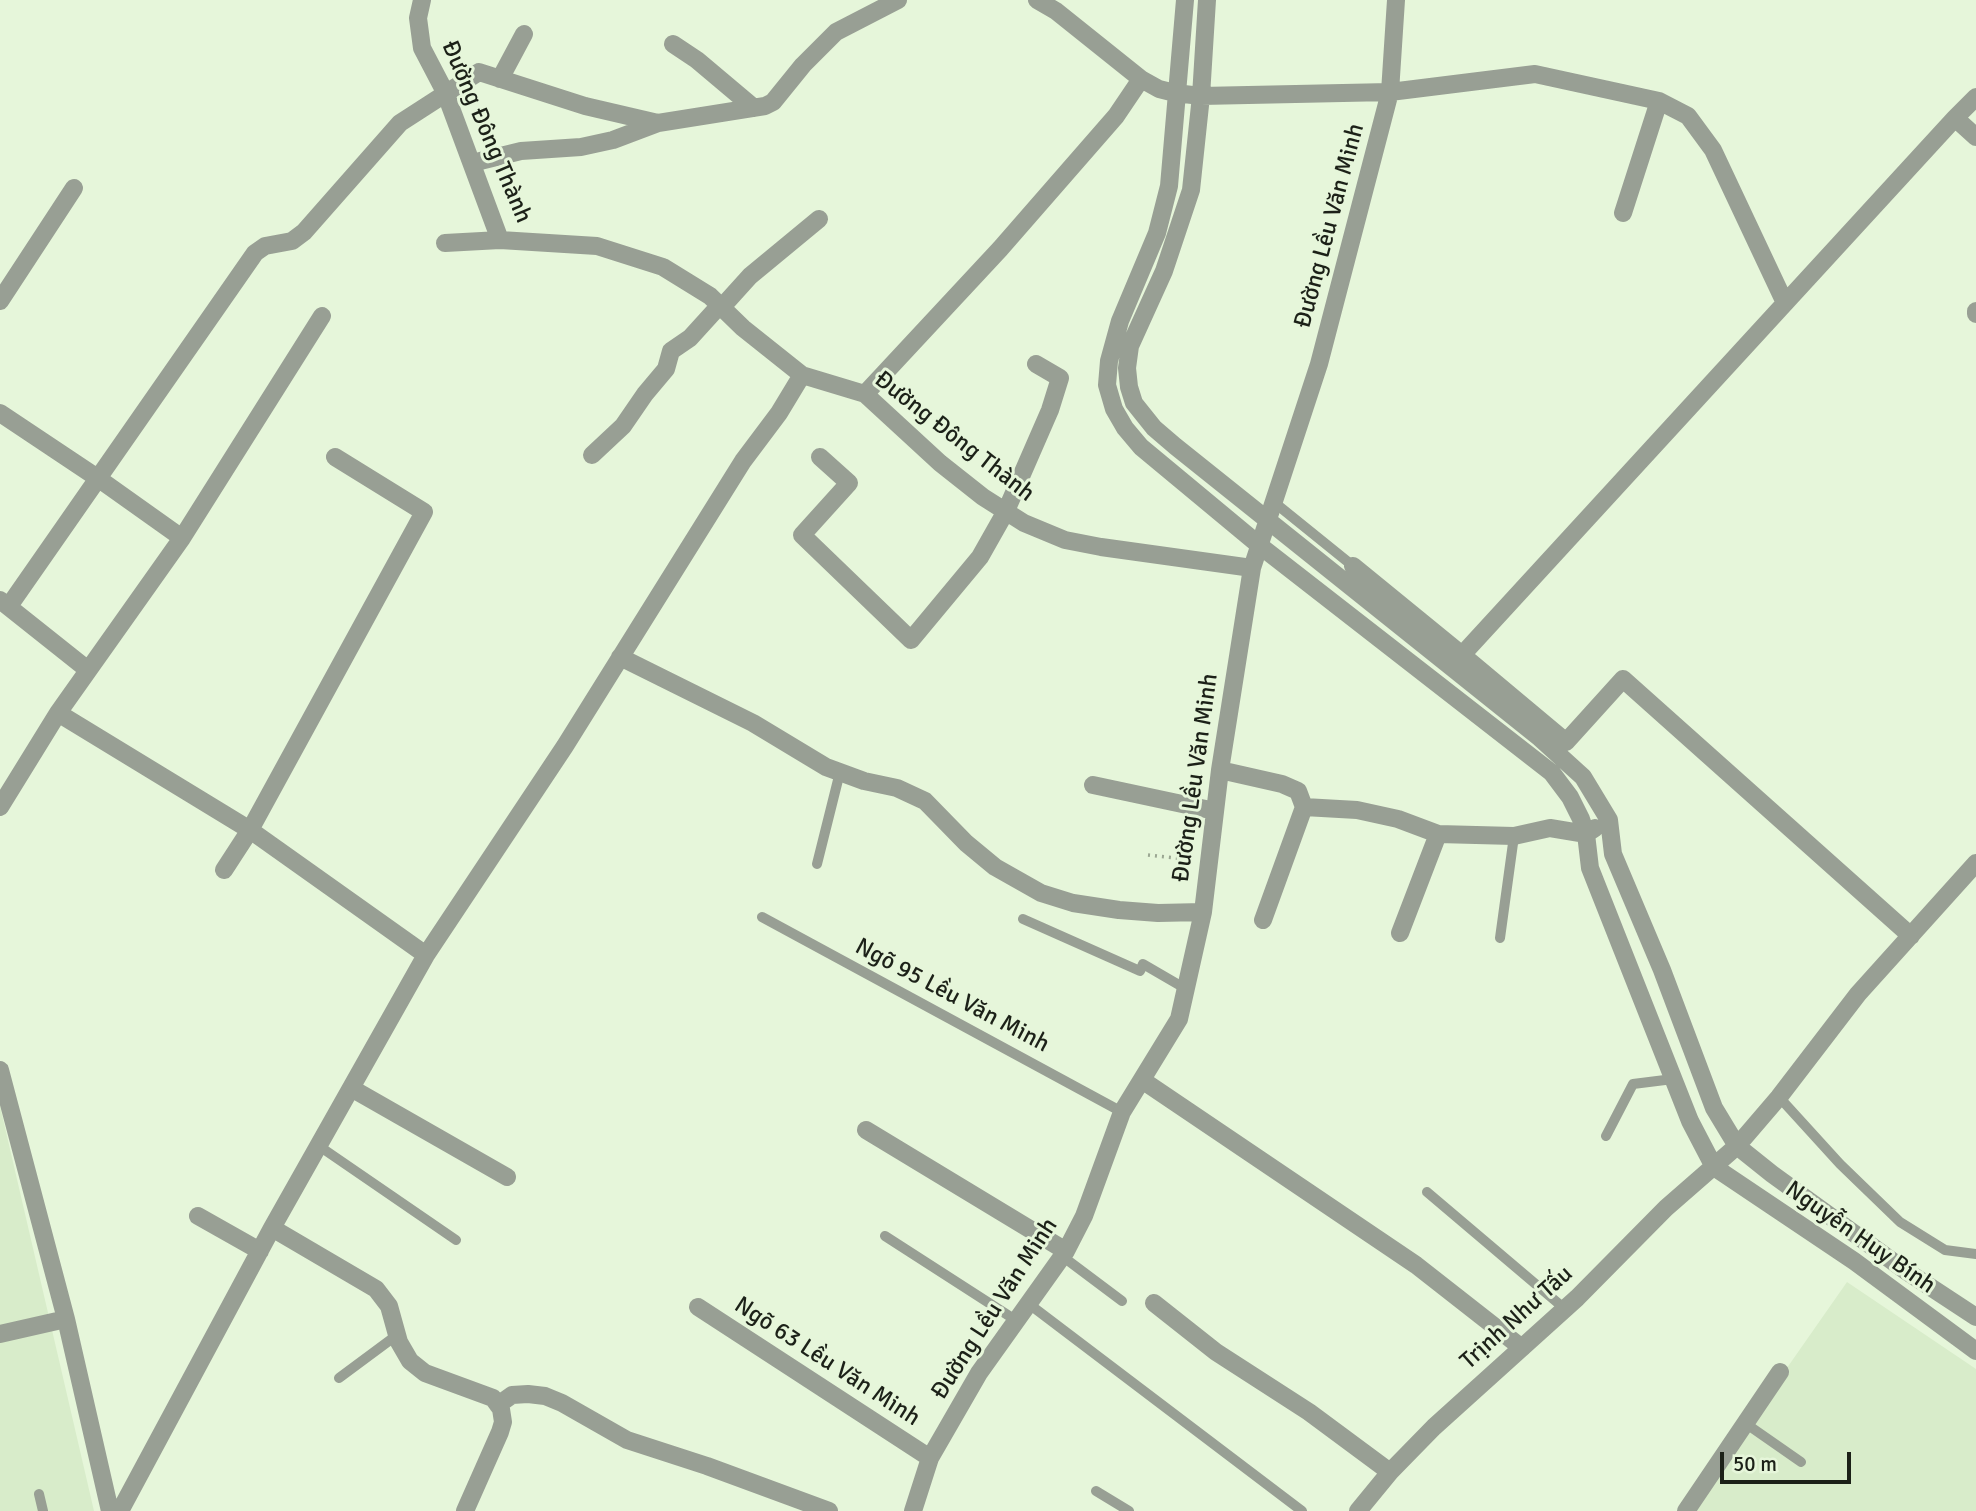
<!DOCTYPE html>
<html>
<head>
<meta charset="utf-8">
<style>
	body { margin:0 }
	#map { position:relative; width:1976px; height:1511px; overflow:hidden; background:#e6f6da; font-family:Signika,sans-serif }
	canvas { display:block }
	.scale { position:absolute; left:1720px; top:1452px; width:131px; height:32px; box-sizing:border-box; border:4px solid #1c2118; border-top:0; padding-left:9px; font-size:21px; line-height:24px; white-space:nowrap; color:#1c2118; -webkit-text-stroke:5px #e6f6da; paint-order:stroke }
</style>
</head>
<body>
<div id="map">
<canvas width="1976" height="1511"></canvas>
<div class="scale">50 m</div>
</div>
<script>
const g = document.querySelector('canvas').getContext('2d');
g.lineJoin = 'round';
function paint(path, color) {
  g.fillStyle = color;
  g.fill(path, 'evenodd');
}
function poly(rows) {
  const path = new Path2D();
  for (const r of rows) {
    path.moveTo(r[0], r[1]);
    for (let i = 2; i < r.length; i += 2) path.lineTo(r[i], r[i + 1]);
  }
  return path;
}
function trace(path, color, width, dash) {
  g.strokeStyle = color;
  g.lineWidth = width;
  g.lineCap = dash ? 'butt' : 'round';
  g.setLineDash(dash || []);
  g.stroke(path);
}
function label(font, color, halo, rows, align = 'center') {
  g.font = font + ' Signika,sans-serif';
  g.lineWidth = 6;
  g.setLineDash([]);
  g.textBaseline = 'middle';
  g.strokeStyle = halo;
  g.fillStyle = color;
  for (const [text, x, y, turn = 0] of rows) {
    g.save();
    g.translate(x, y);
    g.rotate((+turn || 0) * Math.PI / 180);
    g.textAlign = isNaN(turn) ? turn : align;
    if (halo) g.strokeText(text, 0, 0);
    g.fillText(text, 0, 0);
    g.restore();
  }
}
paint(poly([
	[0,1106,94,1511,0,1511],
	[1847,1282,1976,1369,1976,1511,1687,1511]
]), '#d8ecca');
trace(poly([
	[1148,855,1193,860]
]), '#9ba792', 3.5, [2, 5]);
trace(poly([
	[1275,503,1353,566],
	[817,864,840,772],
	[762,917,1122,1112],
	[1023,919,1140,971,1143,964,1186,989],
	[1500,938,1514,836],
	[1779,1097,1840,1164,1900,1222,1945,1250,1976,1254],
	[1606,1136,1633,1084,1673,1079],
	[319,1146,456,1240],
	[1427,1192,1565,1309],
	[885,1236,1017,1321],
	[1062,1256,1122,1301],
	[1029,1304,1302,1511],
	[339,1378,397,1335],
	[1745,1423,1801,1462],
	[1096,1491,1129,1511],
	[39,1494,43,1511]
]), '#989f94', 10);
trace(poly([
	[422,0,418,18,422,48,445,92,500,240,597,246,663,267,710,296,743,328,802,375,865,394,940,463,983,497,1024,523,1065,540,1101,547,1252,568],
	[1037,0,1056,11,1141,79,1159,89,1175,93,1201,96,1390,92,1535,74,1659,101,1688,116,1713,150,1785,303],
	[1185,0,1169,186,1157,233,1120,321,1109,361,1107,385,1114,409,1125,428,1141,447,1259,545,1552,773,1570,797,1581,819,1586,834,1590,868,1690,1121,1714,1167,1854,1261,1976,1351],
	[1207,0,1201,96,1191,190,1164,271,1130,346,1127,368,1129,387,1134,403,1154,428,1175,446,1540,738,1583,777,1609,820,1613,854,1662,970,1714,1108,1737,1146,1772,1174,1906,1271,1976,1317],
	[673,44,697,60,754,108],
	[500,79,524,34],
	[1976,97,1955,118,1976,137],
	[472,163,521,151,581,147,613,140,658,123,765,106,773,102,803,65,836,32,898,0],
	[1623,213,1659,101],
	[445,243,500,240],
	[0,301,74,188],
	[722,307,750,276,819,219],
	[1976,311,1976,314],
	[865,394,1000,249,1116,116,1141,79],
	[0,413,99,479,182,538],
	[592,455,623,426,645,394,666,369,671,351,690,338,720,305],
	[820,457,849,483,802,535,911,640,980,557,1006,511,1050,410,1060,378,1036,364],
	[1353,566,1462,655,1955,118],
	[0,600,88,670],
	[9,606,255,253,265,246,292,241,304,232,400,123,479,72,585,106,658,123],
	[1462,655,1566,742,1623,679,1911,936],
	[620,657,753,723,826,767,864,781,897,788,925,801,966,843,995,867,1041,893,1073,903,1119,910,1158,913,1203,912],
	[58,713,250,830,426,955],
	[1220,770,1282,784,1298,791,1304,807,1357,810,1398,819,1438,834,1514,836,1550,828,1586,834,1595,828],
	[1093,785,1215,811],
	[0,807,58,713,182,538,322,316],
	[224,870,250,830,424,512,335,457],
	[1263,920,1304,807],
	[1400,933,1438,834],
	[0,1070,66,1319,110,1511],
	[1142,1080,1416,1265,1522,1348],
	[351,1088,507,1177],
	[866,1130,1066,1251],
	[198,1216,260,1251],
	[272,1228,376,1289,389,1306,399,1342,410,1361,425,1373,493,1398,501,1409,503,1422,500,1432,465,1511],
	[1154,1303,1216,1352,1309,1412,1390,1472],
	[698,1307,930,1458],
	[0,1334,66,1319],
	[498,1405,512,1395,528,1394,545,1396,562,1403,627,1440,707,1466,829,1511],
	[120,1511,272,1228,426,955,565,746,743,461,779,413,802,375],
	[913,1511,930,1458,979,1373,1066,1251,1084,1216,1122,1112,1179,1019,1203,912,1220,770,1252,568,1319,364,1390,92,1396,0],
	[1358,1511,1390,1472,1434,1427,1577,1298,1666,1208,1737,1146,1779,1097,1858,994,1976,863],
	[1686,1511,1780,1372]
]), '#989f94', 18);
label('24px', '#1c2118', '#e6f6da', [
	["Đường Đông Thành",486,132,67],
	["Đường Lều Văn Minh",1330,226,-75],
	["Đường Đông Thành",954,437,38],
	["Đường Lều Văn Minh",1196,778,-82],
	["Ngõ 95 Lều Văn Minh",952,996,28],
	["Nguyễn Huy Bính",1860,1238,35],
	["Đường Lều Văn Minh",995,1309,-57],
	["Trịnh Như Tấu",1517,1318,-42],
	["Ngõ 63 Lều Văn Minh",827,1362,33]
]);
</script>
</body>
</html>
